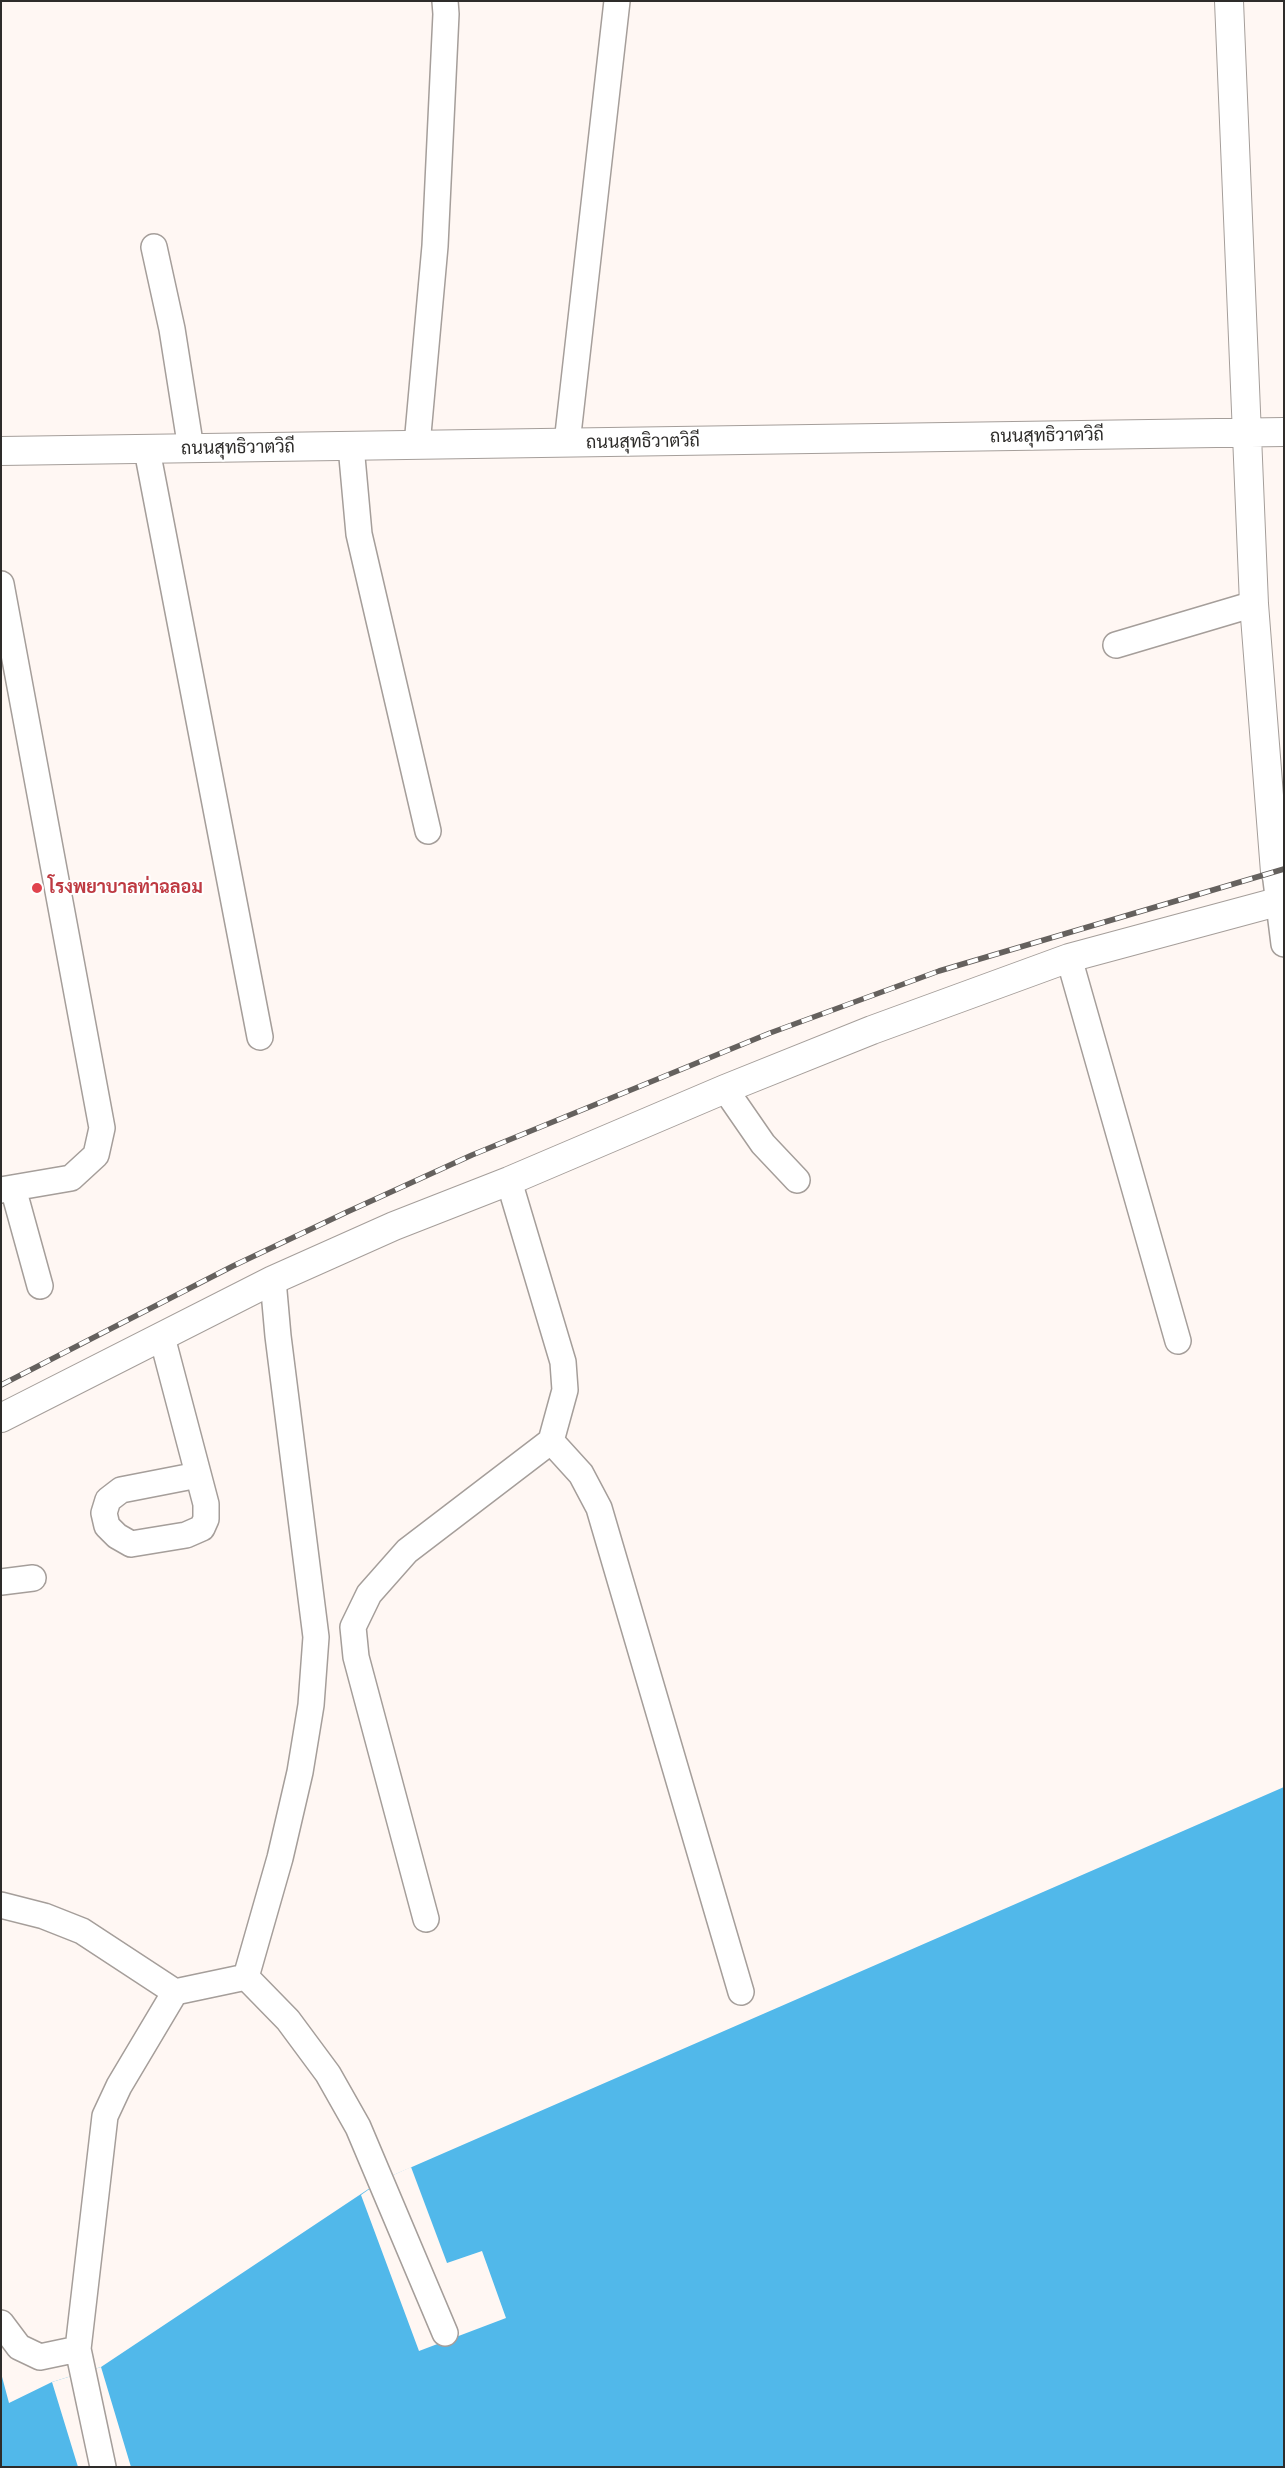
<!DOCTYPE html>
<html>
<head>
<meta charset="utf-8">
<style>
	body { margin:0 }
	#map { position:relative; width:1285px; height:2468px; overflow:hidden; background:#fff7f3; font-family:Figtree,sans-serif }
	canvas { display:block }
	.frame { position:absolute; inset:0; border:2px solid #2e2c2a; pointer-events:none }
</style>
</head>
<body>
<div id="map">
<canvas width="1285" height="2468"></canvas>
<div class="frame"></div>
</div>
<script>
const g = document.querySelector('canvas').getContext('2d');
g.lineJoin = 'round';
function paint(path, color) {
  g.fillStyle = color;
  g.fill(path, 'evenodd');
}
function poly(rows) {
  const path = new Path2D();
  for (const r of rows) {
    path.moveTo(r[0], r[1]);
    for (let i = 2; i < r.length; i += 2) path.lineTo(r[i], r[i + 1]);
  }
  return path;
}
function trace(path, color, width, dash) {
  g.strokeStyle = color;
  g.lineWidth = width;
  g.lineCap = dash ? 'butt' : 'round';
  g.setLineDash(dash || []);
  g.stroke(path);
}
function label(font, color, halo, rows, align = 'center') {
  g.font = font + ' Figtree,Sarabun,sans-serif';
  g.lineWidth = 4;
  g.setLineDash([]);
  g.textBaseline = 'middle';
  g.strokeStyle = halo;
  g.fillStyle = color;
  for (const [text, x, y, turn = 0] of rows) {
    g.save();
    g.translate(x, y);
    g.rotate((+turn || 0) * Math.PI / 180);
    g.textAlign = isNaN(turn) ? turn : align;
    if (halo) g.strokeText(text, 0, 0);
    g.fillText(text, 0, 0);
    g.restore();
  }
}
paint(poly([
	[1284,1787,1284,2467,1,2467,1,2373,9,2403,52,2382,101,2367,382,2180]
]), '#51b8ea');
paint(poly([
	[411,2167,447,2263,482,2251,506,2318,419,2351,361,2195,382,2180],
	[101,2367,131,2467,78,2467,52,2382]
]), '#fff7f3');
const lane = poly([
	[154,247,172,329,191,449],
	[567,443,617,1],
	[417,445,435,246,446,14,445,1],
	[351,446,359,534,428,831],
	[147,450,260,1037],
	[1,584,102,1128,96,1155,71,1178,1,1190],
	[1116,645,1254,604],
	[1275,872,1284,944],
	[1069,958,1178,1341],
	[725,1089,763,1144,797,1180],
	[13,1188,40,1286],
	[162,1337,206,1504,206,1519,202,1528,186,1535,131,1544,117,1536,107,1526,104,1513,108,1500,121,1490,198,1475],
	[551,1441,581,1474,599,1508,741,1992],
	[1,1582,33,1578],
	[1,1905,44,1916,82,1931,175,1992,246,1977,280,1858,300,1772,311,1705,316,1637,278,1336,273,1280],
	[426,1919,356,1657,353,1627,369,1594,407,1551,551,1441,565,1390,563,1362,509,1181],
	[246,1977,288,2020,328,2074,358,2127,445,2333],
	[1,2323,19,2347,40,2357,78,2349,103,2467],
	[78,2349,105,2116,119,2086,175,1992]
]);
const street = poly([
	[1229,1,1254,604,1275,872],
	[1,451,1284,432],
	[1,1418,273,1280,394,1226,509,1181,725,1089,872,1030,1069,958,1277,902]
]);
trace(lane, '#a59e9a', 28);
trace(street, '#a59e9a', 30);
trace(lane, '#fff', 25);
trace(street, '#fff', 28);
const rail = poly([
	[1,1385,233,1266,347,1212,472,1155,770,1033,939,971,1284,869]
]);
trace(rail, '#65615e', 5.5);
trace(rail, '#fff', 4, [11]);
for (const [x, y, r, color] of [
	[37,888,6,"#e0444e"]
]) {
  const dot = new Path2D();
  dot.arc(x, y, r, 0, 2 * Math.PI);
  g.fillStyle = color;
  g.fill(dot);
  trace(dot, '#fff', 2);
}
label('18px', '#2e2c2a', '#fff', [
	["ถนนสุทธิวาตวิถี",1047,436,-1],
	["ถนนสุทธิวาตวิถี",643,442,-1],
	["ถนนสุทธิวาตวิถี",238,448,-1]
]);
label('bold 18px', '#be3a42', '#fff', [
	["โรงพยาบาลท่าฉลอม",48,888]
], 'left');
</script>
</body>
</html>
